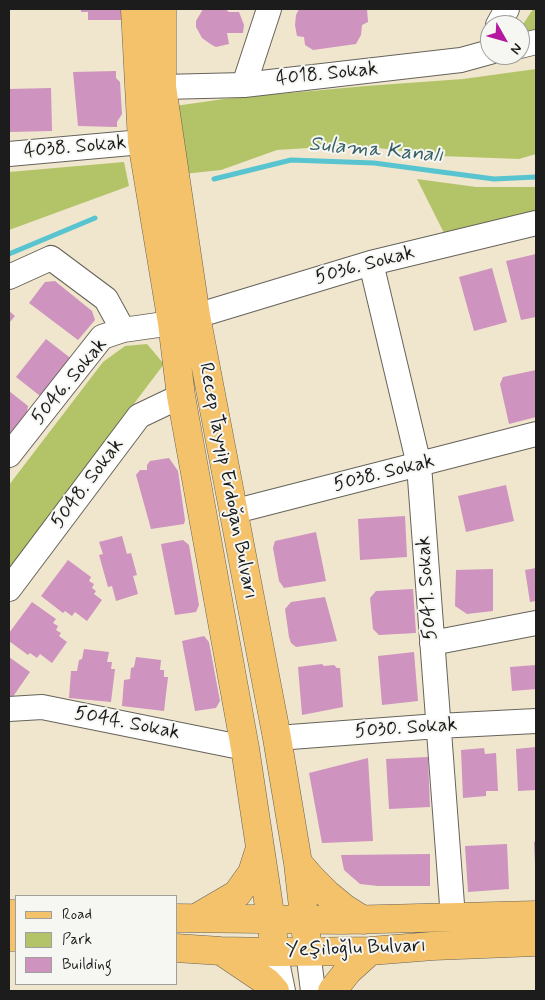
<!DOCTYPE html>
<html>
<head>
<meta charset="utf-8">
<style>
	body { margin:0 }
	#map { position:relative; width:545px; height:1000px; overflow:hidden; background:#efe6cd; font-family:Mynerve,sans-serif }
	canvas { display:block }
	.frame { position:absolute; inset:0; border:10px solid #1c1c1c; pointer-events:none }
	.legend { position:absolute; left:15px; top:895px; width:162px; height:90px; box-sizing:border-box; background:#f6f6f2; border:1px solid #9f9f9c; margin:0; padding:6px 9px; list-style:none; font-size:15px; color:#1c1c1c }
	.legend li { display:flex; align-items:center; gap:10px; height:25px }
	.legend b { width:25px; border:1px solid #9f9f9c }
	.north { position:absolute; left:480px; top:15px; width:50px; height:50px; box-sizing:border-box; background:#f6f6f2; border:1px solid #9f9f9c; border-radius:50%; rotate:128deg; font-size:14px; font-weight:700; line-height:20px; text-align:center; color:#1c1c1c }
	.north::after { content:''; display:block; margin:auto; width:18px; height:22px; background:#b5179e; clip-path:polygon(50% 0,100% 100%,50% 72%,0 100%) }
</style>
</head>
<body>
<div id="map">
<canvas width="545" height="1000"></canvas>
<div class="frame"></div>
<ul class="legend">
<li><b style="height:6px;background:#f4c26a"></b>Road</li>
<li><b style="height:14px;background:#b2c467"></b>Park</li>
<li><b style="height:14px;background:#ce93be"></b>Building</li>
</ul>
<div class="north">N</div>
</div>
<script>
const g = document.querySelector('canvas').getContext('2d');
g.lineJoin = 'round';
function paint(path, color) {
  g.fillStyle = color;
  g.fill(path, 'evenodd');
}
function poly(rows) {
  const path = new Path2D();
  for (const r of rows) {
    path.moveTo(r[0], r[1]);
    for (let i = 2; i < r.length; i += 2) path.lineTo(r[i], r[i + 1]);
  }
  return path;
}
function trace(path, color, width, dash) {
  g.strokeStyle = color;
  g.lineWidth = width;
  g.lineCap = dash ? 'butt' : 'round';
  g.setLineDash(dash || []);
  g.stroke(path);
}
function label(font, color, halo, rows, align = 'center') {
  g.font = font + ' Mynerve,sans-serif';
  g.lineWidth = 4;
  g.setLineDash([]);
  g.textBaseline = 'middle';
  g.strokeStyle = halo;
  g.fillStyle = color;
  for (const [text, x, y, turn = 0] of rows) {
    g.save();
    g.translate(x, y);
    g.rotate((+turn || 0) * Math.PI / 180);
    g.textAlign = isNaN(turn) ? turn : align;
    if (halo) g.strokeText(text, 0, 0);
    g.fillText(text, 0, 0);
    g.restore();
  }
}
paint(poly([
	[533,9,536,9,536,33,524,36,520,29],
	[536,69,536,154,519,159,441,156,355,145,277,150,221,170,183,174,168,107,224,99,366,86,463,79],
	[124,162,129,186,9,230,9,172],
	[417,179,476,187,536,187,536,213,445,235],
	[147,344,164,364,9,569,9,485,103,362,125,346]
]), '#b2c467');
trace(poly([
	[214,179,291,160,374,163,494,179,536,177],
	[9,254,95,218]
]), '#58c4d0', 5);
paint(poly([
	[81,9,123,9,124,20,88,20,88,12,81,12],
	[203,9,225,9,229,12,239,12,244,25,243,33,227,33,229,44,216,47,212,45,202,38,196,27,196,21],
	[299,9,367,9,368,22,362,25,361,35,356,44,313,50,305,45,304,37,297,36,295,25,296,15],
	[116,71,116,78,120,82,122,114,117,122,117,127,78,126,73,72],
	[51,88,52,131,9,132,9,89],
	[536,254,536,317,521,320,506,261],
	[492,268,507,322,474,331,459,277],
	[55,281,92,311,95,320,78,340,29,303,45,282],
	[9,311,15,316,9,323],
	[46,339,73,360,44,399,16,377],
	[536,370,536,417,509,424,500,384,503,377],
	[9,391,28,406,27,412,9,435],
	[169,458,178,471,185,520,184,524,151,529,136,475,140,470,147,470,147,465,150,461],
	[506,485,514,521,466,532,458,496],
	[405,516,407,557,360,560,358,519],
	[316,532,326,581,284,588,279,581,273,548,275,541],
	[122,536,127,554,131,553,137,575,133,576,138,594,116,601,112,586,108,587,99,555,103,554,99,542],
	[183,540,189,545,199,605,196,612,175,615,161,544],
	[68,560,91,577,89,581,94,584,92,588,96,591,94,594,102,600,87,621,75,612,72,616,65,611,63,613,41,596],
	[536,568,536,601,530,602,525,570],
	[493,569,493,611,467,614,455,606,456,570],
	[413,589,416,633,379,635,373,629,370,598,376,591],
	[325,597,337,641,296,647,291,643,289,637,285,609,291,602],
	[32,602,56,619,53,623,58,626,56,630,61,633,59,636,67,642,52,663,40,654,37,658,30,653,28,655,9,641,9,633],
	[204,636,209,642,220,701,216,708,195,711,182,641],
	[84,649,109,652,107,662,112,662,111,669,115,669,111,702,69,698,71,671,77,671,79,660,82,659],
	[414,652,418,701,382,705,378,656],
	[9,657,30,672,12,698,9,696],
	[136,657,161,660,160,670,164,670,164,677,168,677,164,711,122,706,124,680,130,679,131,668,134,667],
	[322,664,324,666,334,665,337,668,340,668,343,707,302,715,298,667],
	[536,665,536,689,512,691,510,667],
	[536,747,536,790,518,791,516,749],
	[484,748,485,754,496,753,498,791,486,791,486,796,463,798,461,750],
	[428,757,430,807,389,809,386,759],
	[368,758,373,841,322,843,309,773],
	[536,841,536,864,535,864,534,842],
	[507,844,509,889,468,892,465,846],
	[430,854,430,886,378,886,360,884,344,870,341,855]
]), '#ce93be');
const minor = poly([
	[498,25,507,9],
	[520,46,536,42],
	[244,85,269,9],
	[162,87,244,85,461,60,490,52],
	[9,154,142,142],
	[371,263,419,465,453,918],
	[9,277,51,258,106,299,123,330],
	[196,316,371,263,536,223],
	[9,455,102,337,123,330,172,323],
	[232,512,536,434],
	[9,589,139,416,181,396],
	[432,643,536,623],
	[9,709,42,707,245,748],
	[277,738,438,726,536,721],
	[308,951,313,991],
	[275,952,283,991]
]);
const major = poly([
	[135,9,142,142,172,323,181,396,245,748,271,920,275,952],
	[162,9,162,87,196,316,277,738,298,863,308,951],
	[298,863,312,879,327,894,344,908,363,920],
	[9,914,16,914],
	[176,918,342,920,536,915],
	[196,918,237,894,252,873,260,848],
	[9,937,16,937],
	[176,948,221,951,275,952,370,951,433,946,536,942],
	[221,951,267,982,275,991],
	[332,991,348,971,370,951]
]);
trace(minor, '#66635a', 26);
trace(major, '#66635a', 29);
trace(minor, '#fff', 24);
trace(major, '#f4c26a', 28);
label('20px', '#1c1c1c', '#f6f6f2', [
	["4018. Sokak",327,75,-6],
	["4038. Sokak",75,148,-5],
	["5036. Sokak",365,266,-15],
	["5046. Sokak",70,382,-50],
	["5038. Sokak",384,474,-14],
	["Recep Tayyip Erdoğan Bulvarı",227,481,79],
	["5048. Sokak",88,484,-53],
	["5041. Sokak",428,588,-94],
	["5044. Sokak",127,724,11],
	["5030. Sokak",406,729,-4],
	["Yeşiloğlu Bulvarı",356,949,-2]
]);
label('italic 21px', '#345f64', '#f6f6f2', [
	["Sulama Kanalı",376,151,5]
]);
</script>
</body>
</html>
